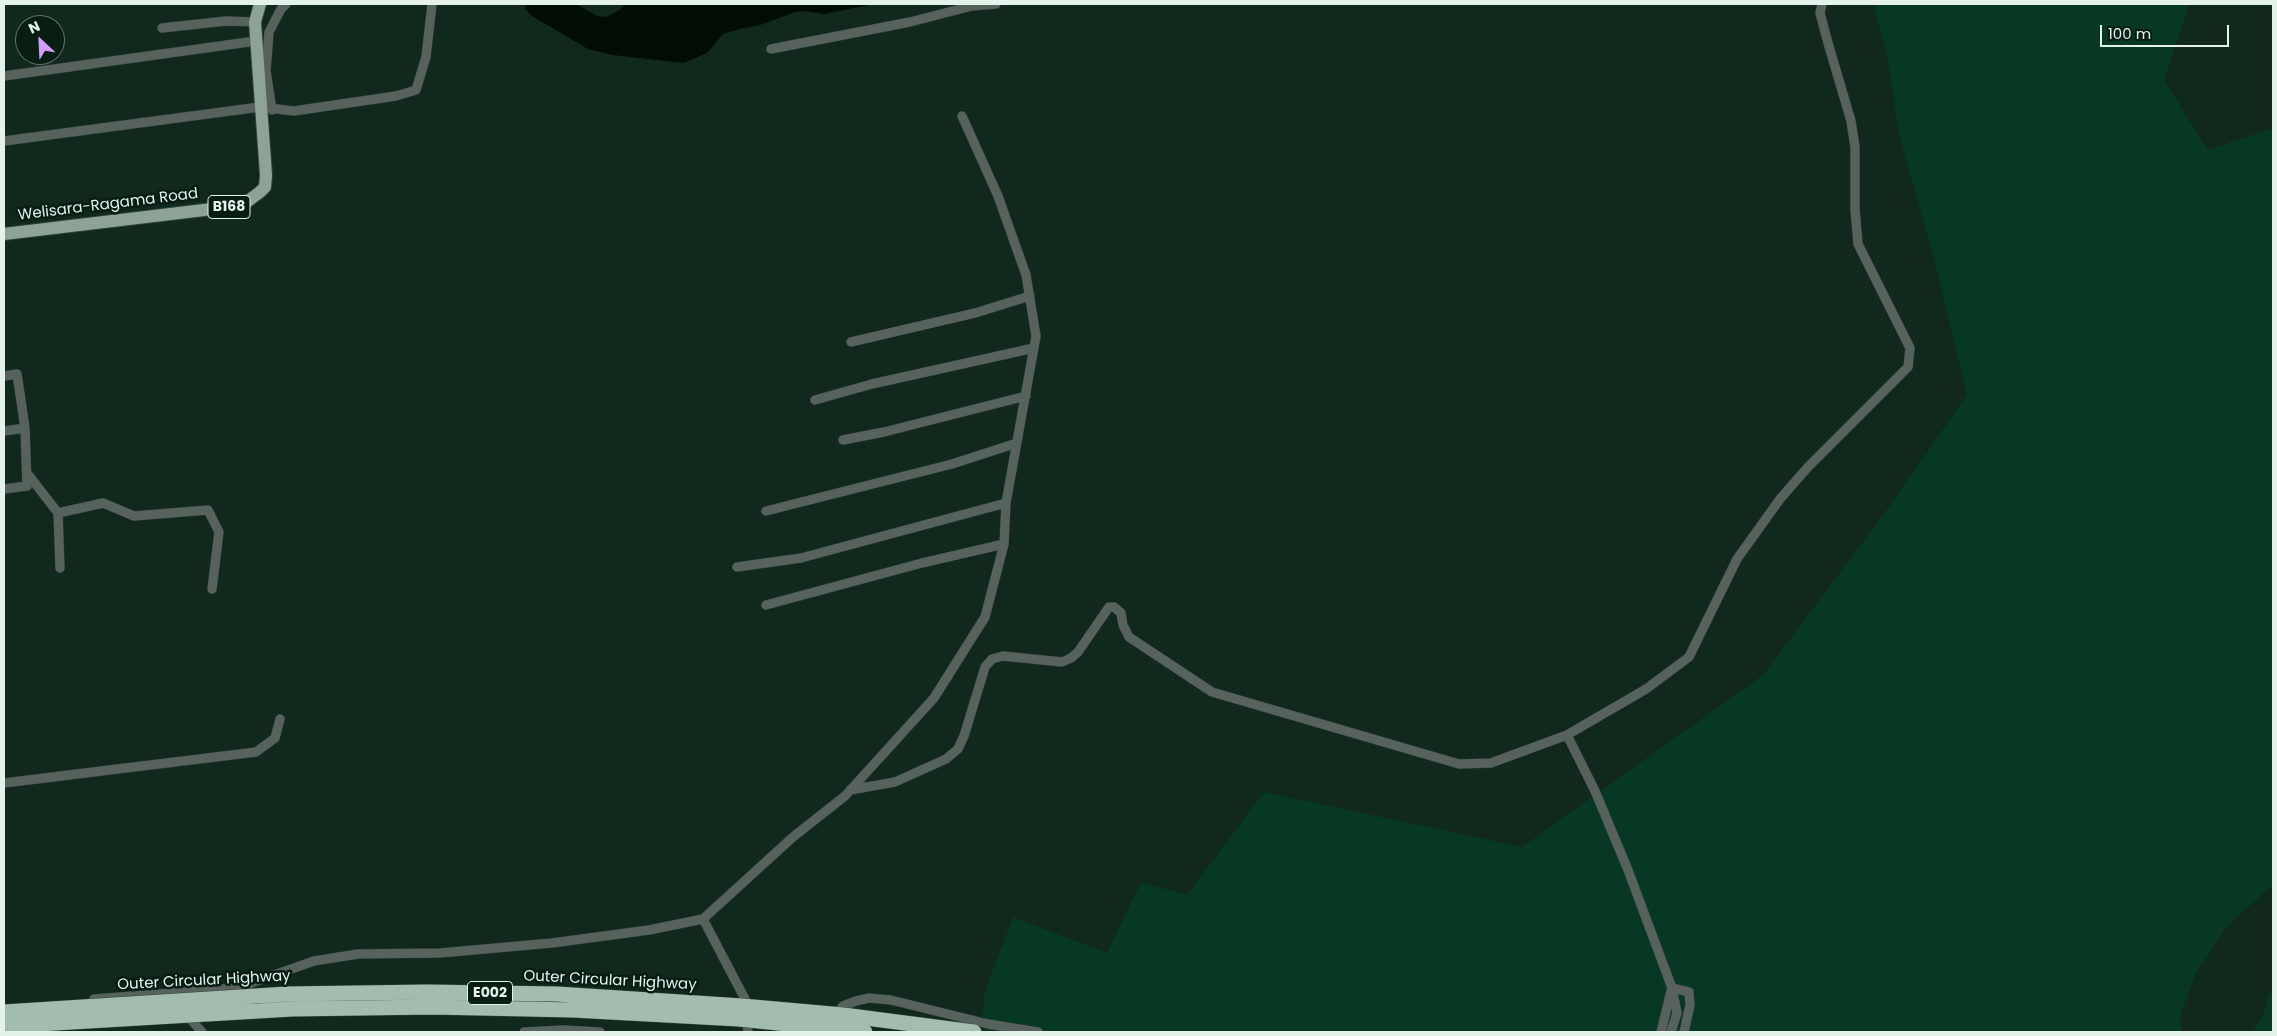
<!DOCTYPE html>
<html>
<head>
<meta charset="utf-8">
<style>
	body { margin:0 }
	#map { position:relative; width:2277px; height:1036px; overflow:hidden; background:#11281d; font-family:Poppins,sans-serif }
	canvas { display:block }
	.frame { position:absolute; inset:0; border:5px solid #e4f2ea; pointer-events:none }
	.north { position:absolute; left:15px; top:15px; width:50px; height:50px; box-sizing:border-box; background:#081e13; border:1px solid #607369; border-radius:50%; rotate:335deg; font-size:14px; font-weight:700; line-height:20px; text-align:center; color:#e4f2ea }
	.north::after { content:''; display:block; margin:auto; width:18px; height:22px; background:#d49cfb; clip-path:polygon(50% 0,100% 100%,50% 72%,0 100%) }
	.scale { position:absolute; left:2100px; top:25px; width:129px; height:22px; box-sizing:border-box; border:2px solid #e4f2ea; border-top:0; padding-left:6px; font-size:15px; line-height:18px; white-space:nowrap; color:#e4f2ea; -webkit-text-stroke:4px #081e13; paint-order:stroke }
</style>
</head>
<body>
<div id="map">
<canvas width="2277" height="1036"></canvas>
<div class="frame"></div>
<div class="north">N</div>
<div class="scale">100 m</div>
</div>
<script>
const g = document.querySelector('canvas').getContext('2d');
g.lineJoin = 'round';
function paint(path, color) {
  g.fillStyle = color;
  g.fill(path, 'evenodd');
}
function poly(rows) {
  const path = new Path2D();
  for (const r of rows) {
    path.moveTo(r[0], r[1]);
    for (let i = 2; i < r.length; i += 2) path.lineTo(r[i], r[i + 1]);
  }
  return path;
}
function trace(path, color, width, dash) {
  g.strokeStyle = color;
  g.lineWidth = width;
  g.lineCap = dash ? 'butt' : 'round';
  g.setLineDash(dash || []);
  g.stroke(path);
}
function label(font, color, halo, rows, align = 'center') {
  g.font = font + ' Poppins,sans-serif';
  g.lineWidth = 5;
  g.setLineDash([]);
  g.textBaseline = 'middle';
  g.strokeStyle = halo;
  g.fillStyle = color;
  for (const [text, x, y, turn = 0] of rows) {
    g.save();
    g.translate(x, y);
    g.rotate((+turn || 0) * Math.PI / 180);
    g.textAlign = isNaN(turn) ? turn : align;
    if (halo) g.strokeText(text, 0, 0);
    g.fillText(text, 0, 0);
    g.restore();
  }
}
paint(poly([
	[1873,4,2189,4,2164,80,2208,150,2273,128,2273,885,2227,926,2195,975,2180,1017,2182,1032,982,1032,984,994,1013,917,1107,953,1141,882,1187,895,1264,792,1522,847,1763,675,1879,521,1967,395,1933,255,1899,134,1887,54],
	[2273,992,2273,1032,2252,1032,2263,1016,2269,994]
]), '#073824');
paint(poly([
	[525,4,576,4,597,16,606,17,620,10,625,4,874,4,824,14,804,11,795,12,760,25,739,29,723,34,707,53,684,63,613,55,588,49,532,16,526,10]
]), '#000c04');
const minor = poly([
	[162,28,226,21,255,22],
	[771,49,910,22,972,6,996,4],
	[4,76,256,41],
	[272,110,266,71,269,32,281,9,286,4],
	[4,141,260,107,294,111,396,96,416,90,426,57,432,4],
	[851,342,975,313,1030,296],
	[4,376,17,374,25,428],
	[815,400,872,384,1034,348],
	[4,431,25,428,27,486,4,489],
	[843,440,884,432,1026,396],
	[27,473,58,513,60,568],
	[766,511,952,464,1017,443],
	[58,513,103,503,134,516,208,510,219,532,212,589],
	[737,567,801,558,1006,503],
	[766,605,922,563,1004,544],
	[1567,735,1595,791,1628,870,1672,988,1677,1013,1671,1032],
	[4,783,256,752,275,738,280,719],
	[850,790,895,782,946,759,958,749,964,736,985,667,992,659,1003,656,1062,662,1071,658,1078,652,1109,607,1114,607,1121,613,1123,625,1129,637,1212,692,1459,764,1491,763,1567,735,1646,689,1689,657,1737,559,1780,499,1808,467,1908,367,1910,348,1858,244,1855,209,1855,147,1851,121,1828,43,1820,13,1822,4],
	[703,919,745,999,748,1032],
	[1672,988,1689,992,1690,1005,1684,1032],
	[94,999,237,988,314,961,358,954,440,953,552,943,649,930,703,919,793,837,845,796,934,698,985,617,1004,544,1006,503,1036,336,1026,275,998,196,962,116],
	[185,1013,202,1032],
	[834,1016,843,1006,856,1001,869,998,891,1000,988,1024,1038,1032],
	[524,1032,564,1030,600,1032],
	[1661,1032,1671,991]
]);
const primary = poly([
	[4,234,229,207,248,201,260,192,265,187,266,175,255,22,260,4]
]);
trace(minor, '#2f443a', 10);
trace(primary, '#2f443a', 14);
trace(minor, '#58625c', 9);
trace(primary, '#8da396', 12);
const motorwayBridge = poly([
	[4,1012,287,994,427,992,557,994,742,1006,843,1015,974,1032],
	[4,1026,292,1009,433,1007,573,1010,739,1019,865,1032]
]);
trace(motorwayBridge, '#2f443a', 16, []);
trace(motorwayBridge, '#a2bcad', 15);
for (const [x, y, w] of [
	[229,207,42],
	[490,993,45]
]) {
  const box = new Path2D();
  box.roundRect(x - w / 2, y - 11.5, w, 23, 4);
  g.fillStyle = '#081e13';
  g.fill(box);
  trace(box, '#e4f2ea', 1);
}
label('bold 14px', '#e4f2ea', null, [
	["B168",229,207],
	["E002",490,993]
]);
label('15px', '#e4f2ea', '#081e13', [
	["Welisara-Ragama Road",108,205,-7],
	["Outer Circular Highway",204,981,-3],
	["Outer Circular Highway",610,981,3]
]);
</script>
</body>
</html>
